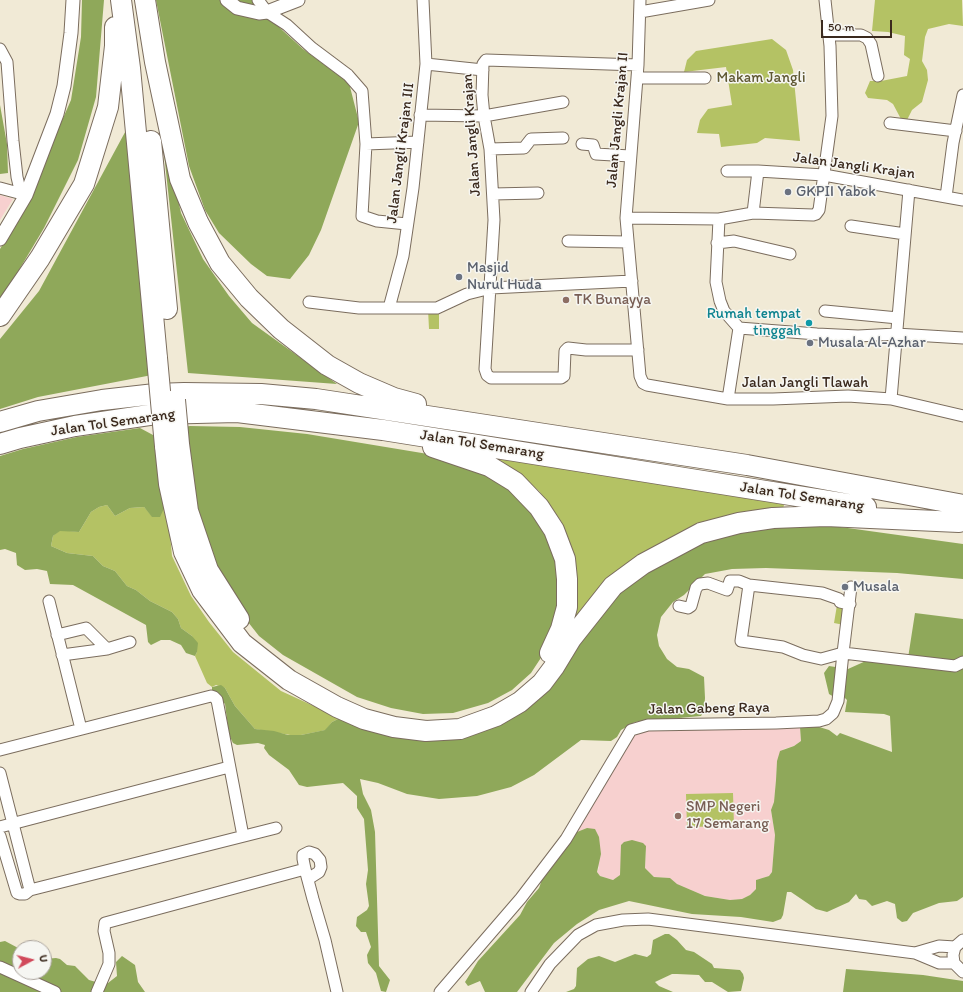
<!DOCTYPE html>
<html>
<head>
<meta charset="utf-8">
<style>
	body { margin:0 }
	#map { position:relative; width:963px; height:992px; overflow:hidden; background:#f1ead6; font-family:Itim,sans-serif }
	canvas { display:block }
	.north { position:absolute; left:12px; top:940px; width:40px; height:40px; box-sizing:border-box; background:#f6f6f2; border:1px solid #aba49d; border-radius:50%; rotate:83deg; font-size:11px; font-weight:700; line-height:16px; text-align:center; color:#3b2a1e }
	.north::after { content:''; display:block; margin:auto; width:14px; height:18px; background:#d1495b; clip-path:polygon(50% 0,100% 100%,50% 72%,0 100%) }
	.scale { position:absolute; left:821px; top:20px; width:71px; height:18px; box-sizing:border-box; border:2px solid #3b2a1e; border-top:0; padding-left:5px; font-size:12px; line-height:14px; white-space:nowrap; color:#3b2a1e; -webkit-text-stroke:3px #f6f6f2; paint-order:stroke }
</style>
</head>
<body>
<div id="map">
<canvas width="963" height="992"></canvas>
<div class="north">U</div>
<div class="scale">50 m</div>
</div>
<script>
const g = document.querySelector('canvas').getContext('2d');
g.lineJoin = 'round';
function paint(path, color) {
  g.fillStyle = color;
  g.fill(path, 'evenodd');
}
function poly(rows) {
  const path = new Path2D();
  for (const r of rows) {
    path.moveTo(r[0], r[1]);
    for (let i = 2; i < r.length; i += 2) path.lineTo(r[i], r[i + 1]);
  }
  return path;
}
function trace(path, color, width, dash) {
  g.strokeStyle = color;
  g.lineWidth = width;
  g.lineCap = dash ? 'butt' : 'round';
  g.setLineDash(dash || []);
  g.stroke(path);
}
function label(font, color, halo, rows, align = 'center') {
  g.font = font + ' Itim,sans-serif';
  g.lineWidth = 3;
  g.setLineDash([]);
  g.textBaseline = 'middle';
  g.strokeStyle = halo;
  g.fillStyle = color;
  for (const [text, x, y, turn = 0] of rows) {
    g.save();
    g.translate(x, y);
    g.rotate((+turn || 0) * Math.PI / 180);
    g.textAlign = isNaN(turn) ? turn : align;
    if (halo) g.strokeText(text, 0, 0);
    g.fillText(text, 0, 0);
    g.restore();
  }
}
paint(poly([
	[0,195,13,199,0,220],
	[800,727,801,741,794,746,784,749,777,761,776,780,774,802,771,810,775,835,772,872,769,876,756,880,756,889,750,895,742,899,730,900,705,896,676,884,670,878,654,877,645,868,646,850,621,863,620,875,617,878,613,880,600,876,597,872,599,868,587,828,577,832,633,729]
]), '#f7d0cf');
paint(poly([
	[875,0,962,0,963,26,949,24,928,29,925,37,922,61,927,70,928,80,922,102,912,110,907,120,901,119,893,104,887,100,868,98,865,93,870,81,881,81,907,76,910,59,904,55,905,36,888,32,872,31],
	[772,39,786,50,793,70,800,141,765,138,757,143,721,147,719,134,697,133,700,120,708,109,732,105,726,67,684,72,687,60,696,51],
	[428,309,439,309,439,329,429,329],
	[495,456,634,480,778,502,784,505,783,509,566,640,571,551,561,521,539,491],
	[167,502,172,556,191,596,209,622,233,652,281,691,340,718,332,722,326,730,296,736,255,729,235,706,225,688,216,685,212,687,207,683,195,656,197,652,192,636,181,628,178,619,172,612,150,601,136,590,127,586,115,571,103,566,93,556,67,553,51,546,53,536,60,530,79,532,91,512,99,507,107,505,115,516,130,508,144,507,152,516],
	[837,605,848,607,844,625,834,623],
	[733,793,734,826,687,827,686,794]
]), '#b4c264');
paint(poly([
	[82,0,104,0,96,97,78,160,44,228,10,285,0,299,0,249,19,218,71,100,81,37],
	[156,0,256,0,269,18,303,49,349,83,359,122,321,230,309,255,290,279,267,276,251,264,219,233,205,210,189,166],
	[0,105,7,144,8,173,0,174],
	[160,117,181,213,203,259,229,296,252,323,337,384,188,373],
	[130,123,152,375,38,397,0,409,0,339,39,291],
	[190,426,240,427,307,434,446,457,512,486,549,532,563,579,548,647,531,673,512,690,488,703,453,713,423,714,391,708,357,697,283,655,259,636,237,608,212,568,192,509,184,427],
	[140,428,153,435,158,442,167,502,160,517,152,517,144,507,130,508,115,516,107,505,99,507,91,512,79,532,60,531,53,536,51,546,67,553,93,556,103,566,115,571,127,586,136,590,150,601,172,612,178,619,181,628,192,636,198,643,197,652,195,656,186,653,181,645,170,640,161,640,151,645,148,642,146,625,73,585,50,584,47,571,37,569,25,570,17,565,16,553,5,549,0,550,0,456,23,449,77,437],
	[826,525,963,544,963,579,897,573,766,568,732,569,705,574,684,595,673,602,661,617,657,635,659,646,667,659,677,667,689,669,704,677,705,698,704,711,701,716,635,722,621,730,617,737,611,741,581,740,534,775,511,787,477,796,439,799,407,794,378,783,360,779,363,794,371,810,375,832,379,966,390,980,386,992,381,991,376,973,368,963,367,955,371,947,366,932,361,932,356,926,357,917,367,910,369,906,366,884,368,870,364,819,357,808,357,796,343,783,307,787,299,785,289,770,269,755,264,748,265,745,258,743,237,745,233,743,229,735,225,704,212,690,212,687,221,685,225,688,235,706,255,729,274,731,288,735,301,735,325,730,332,722,340,718,462,738,578,644,619,592,647,571,704,541,741,531,774,526],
	[915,613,963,619,963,897,957,901,939,903,913,913,907,921,902,922,897,918,895,904,887,901,872,906,866,900,859,899,856,894,849,902,827,912,816,909,791,892,787,892,783,915,781,919,773,922,741,917,692,914,629,901,599,910,577,924,554,943,517,992,485,992,480,981,468,986,465,982,478,961,520,915,527,902,539,888,543,877,577,832,587,828,595,829,599,837,601,854,597,872,600,876,613,880,620,875,621,845,624,842,632,840,643,843,646,846,645,868,654,877,670,878,677,884,705,896,730,900,742,899,750,895,756,889,756,880,769,876,772,872,775,835,771,810,774,802,776,780,777,761,780,751,794,746,801,741,800,727,816,726,829,730,837,736,840,733,892,752,890,716,884,714,845,712,847,700,844,697,834,697,829,694,824,673,829,666,848,669,868,660,908,658],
	[665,934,669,934,677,940,686,950,694,952,712,964,714,968,740,970,743,974,744,978,741,991,728,992,712,982,705,982,699,975,677,974,672,974,655,982,659,986,673,992,566,992,574,989,576,986,577,968,588,959,599,956,615,962,635,954,647,957,651,954,653,940],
	[5,941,20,949,20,972,44,972,44,959,56,958,60,959,67,965,75,966,89,980,96,982,108,983,117,976,116,962,122,956,135,965,138,982,145,992,0,992,0,942],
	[846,969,923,975,963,981,963,992,843,992]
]), '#8fa85a');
const minor = poly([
	[258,0,267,12,287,25,312,48,348,75,362,91,366,144,362,216,377,221,407,224],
	[640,0,638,65,626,218,640,376,643,383,647,385,728,399,773,399,848,396,891,399,963,416],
	[640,12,709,0],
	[829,35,861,35,867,38,871,44,878,76],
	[0,49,7,62,13,141,17,177,21,194],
	[426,64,483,70],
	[637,78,705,78],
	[420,115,484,116,563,102],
	[890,123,956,131],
	[366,144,418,142],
	[582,144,593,145,596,154,630,156],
	[490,149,524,148,531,139,563,138],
	[727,171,758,171],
	[0,188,26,195],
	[493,194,538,193],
	[946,197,953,143,963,95],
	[753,213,813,215,816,214,819,210,832,116,830,46,825,0],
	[626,218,719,219,753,213,758,171,824,175,963,200],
	[719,219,716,282,720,301,724,311,739,328,817,334,858,336,896,334,963,338],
	[851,226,905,234],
	[568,241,628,242],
	[717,243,734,241,790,254],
	[309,302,359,308,437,308,467,294,491,288,632,281],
	[389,308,403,256,413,188,426,64,423,0],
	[825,311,898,318],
	[638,350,586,350,568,348,565,351,564,376,561,378,491,378,487,375,485,369,494,220,490,149,484,116,482,95,483,64,486,60,638,65],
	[728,399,739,328],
	[891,399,909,190],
	[749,585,741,641,783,647,803,655,821,659,843,653,851,587],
	[49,601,81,729],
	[679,606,688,608,691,606,696,588,700,584,708,583,727,590,730,581,739,581,749,585,822,593,839,599,840,602,850,604],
	[57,635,86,628,107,649],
	[62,655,107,649,130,642],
	[0,750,211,696,214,697,217,700,243,836],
	[0,773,30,890],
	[0,827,229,767],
	[0,836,17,893,20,894,25,894,30,890,276,828],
	[308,879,319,872,321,867,320,860,315,854,309,852,303,855,303,859,305,869,313,899,325,940,337,992],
	[963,940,955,947,953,955,954,963,963,972],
	[915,953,939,946,955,947],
	[0,967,55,992],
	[97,992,109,964,109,953,104,931,105,923,305,869],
	[440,992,521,898,566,839,631,730,648,725,776,723,819,721,826,719,833,713,838,701,843,653,955,666,963,662],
	[531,992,550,964,578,935,596,925,623,920,648,919,915,953,939,963,954,963]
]);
const tertiary = poly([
	[227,0,237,8,259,13,267,12,298,0],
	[0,239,26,195,57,114,64,86,71,33,73,0]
]);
const motorway = poly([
	[121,0,130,68,157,358],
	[145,0,155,62,180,179,198,222,220,263,249,298,281,329,327,365,359,383,394,398,416,404],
	[151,141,167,309],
	[0,316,40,258,84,184,108,107,115,46,115,27],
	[0,422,38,411,102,400,155,394,184,393,261,394,316,399,747,465,963,505],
	[0,444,20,438,75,426,156,414,237,412,383,430,866,507],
	[179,444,188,511,208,570,239,619],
	[165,446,169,484,184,552,202,590,242,643,289,680,337,707,364,719,394,727,426,731,460,729,496,716,520,702,542,683,554,667,571,639,613,586,643,564,701,533,739,523,773,518,826,516,959,522],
	[433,447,489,466,515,482,539,507,554,530,565,559,567,579,567,607,561,629,550,653]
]);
trace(minor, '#7b6d5e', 13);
trace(tertiary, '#7b6d5e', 15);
trace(motorway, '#7b6d5e', 22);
trace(minor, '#fff', 11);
trace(tertiary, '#fff', 13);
trace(motorway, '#fff', 20);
const motorwayBridge = poly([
	[157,358,165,446],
	[175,400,179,444]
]);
trace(motorwayBridge, '#7b6d5e', 22, []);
trace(motorwayBridge, '#fff', 20);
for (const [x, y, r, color] of [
	[788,192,4,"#6b7280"],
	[459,277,4,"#6b7280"],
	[566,300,4,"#8d6e63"],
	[809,323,4,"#0f9aa8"],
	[810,343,4,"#6b7280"],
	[845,587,4,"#6b7280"],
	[678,816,4,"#8d6e63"]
]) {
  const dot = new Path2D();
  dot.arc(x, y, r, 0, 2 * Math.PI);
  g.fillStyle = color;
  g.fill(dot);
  trace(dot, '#f6f6f2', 1.5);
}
label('15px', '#5f5833', '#f6f6f2', [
	["Makam Jangli",761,78]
]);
label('15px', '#3b2a1e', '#f6f6f2', [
	["Jalan Jangli Krajan II",618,120,-85],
	["Jalan Jangli Krajan",472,135,-94],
	["Jalan Jangli Krajan III",401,153,-83],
	["Jalan Jangli Krajan",854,166,8],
	["Jalan Jangli Tlawah",805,383],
	["Jalan Tol Semarang",113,423,-8],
	["Jalan Tol Semarang",482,445,9],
	["Jalan Tol Semarang",802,497,9],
	["Jalan Gabeng Raya",709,709,-1]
]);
label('15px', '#5b616d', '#f6f6f2', [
	["GKPII Yabok",796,192],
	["Masjid",467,268],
	["Nurul Huda",467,285],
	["Musala Al-Azhar",818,343],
	["Musala",853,587]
], 'left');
label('15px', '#785e54', '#f6f6f2', [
	["TK Bunayya",574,300],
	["SMP Negeri",686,807],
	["17 Semarang",686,824]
], 'left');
label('15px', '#0d838f', '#f6f6f2', [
	["Rumah tempat",801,314],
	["tinggah",801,331]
], 'right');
</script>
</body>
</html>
